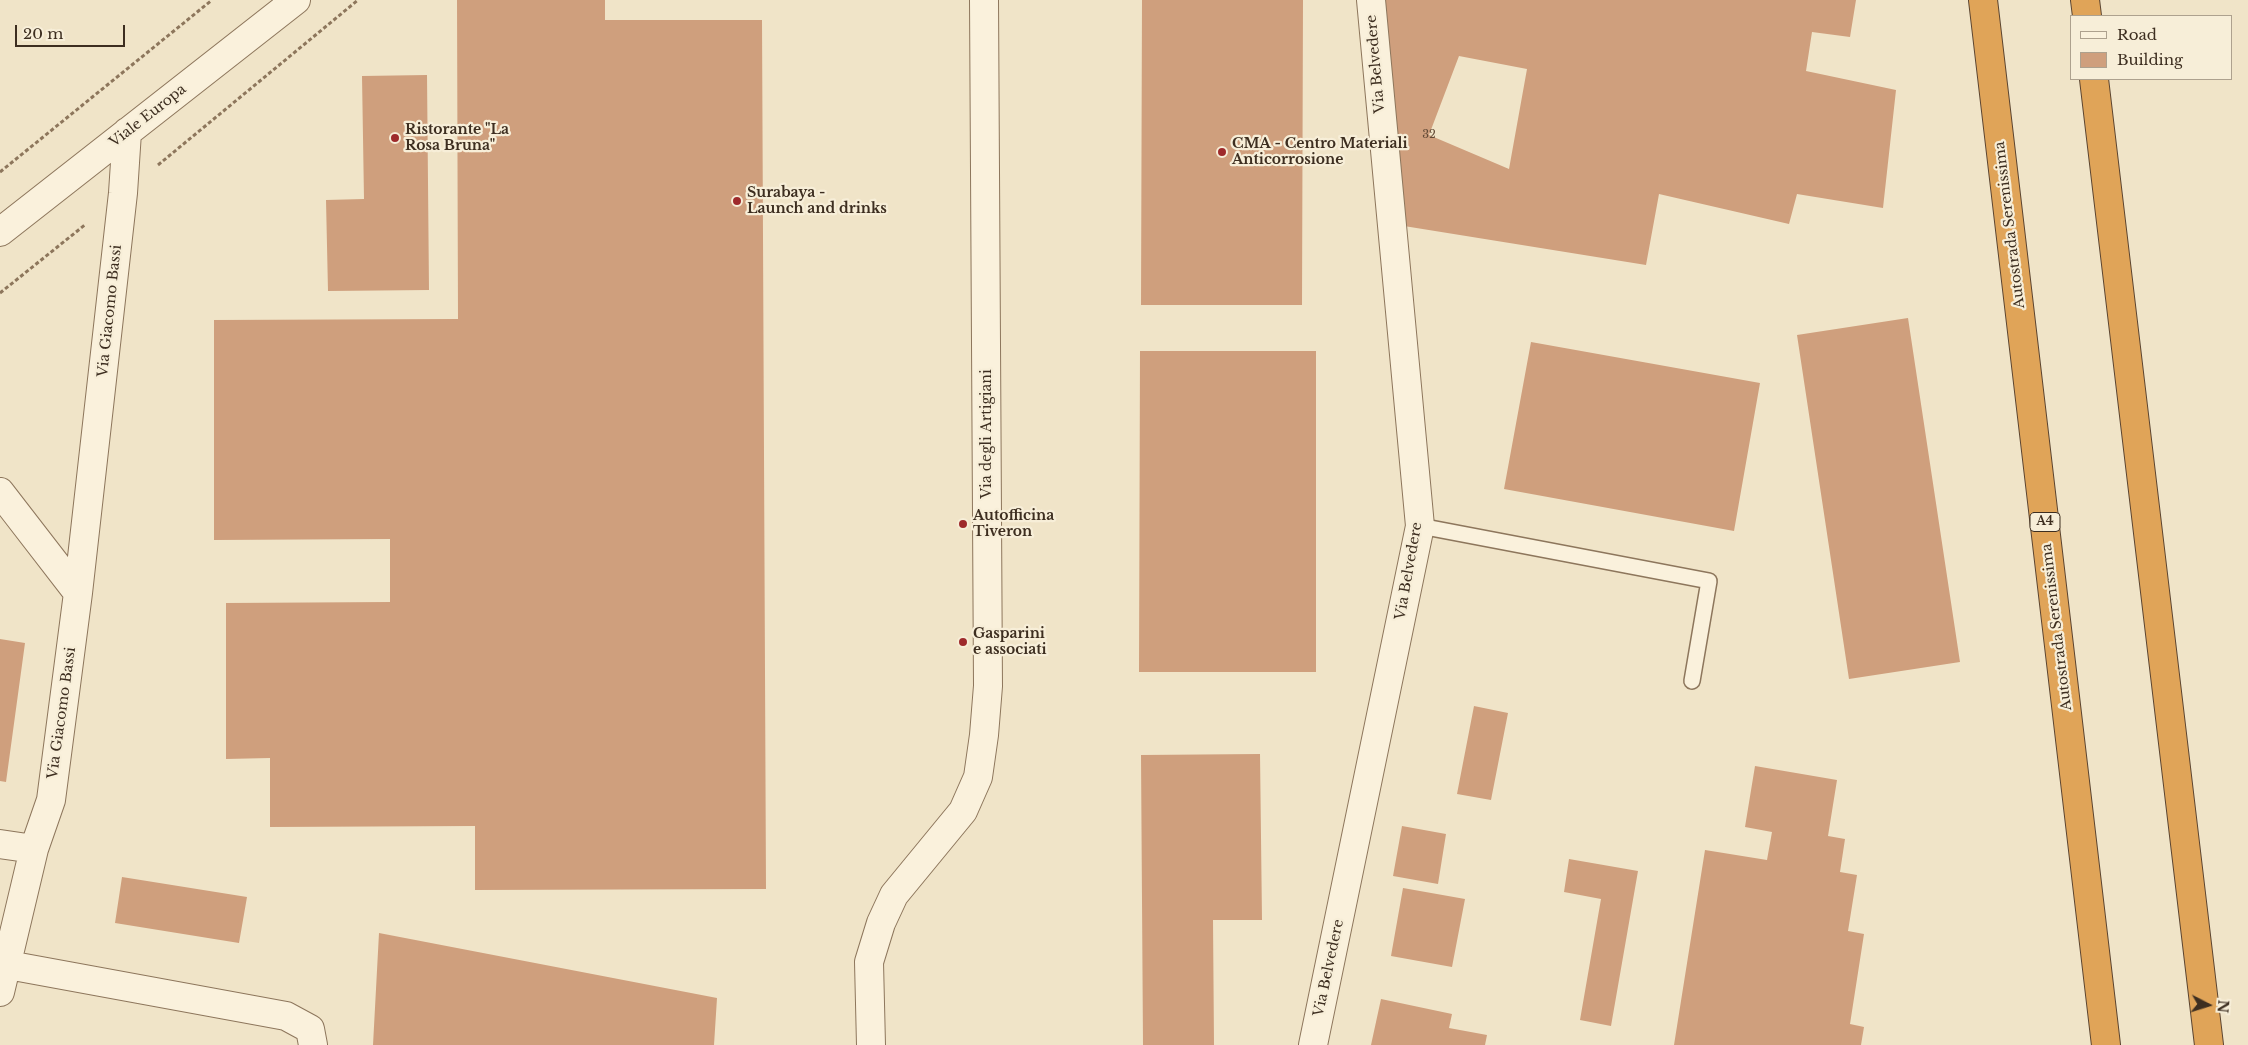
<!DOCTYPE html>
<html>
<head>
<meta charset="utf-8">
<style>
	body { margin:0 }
	#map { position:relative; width:2248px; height:1045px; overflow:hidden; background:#f0e4c8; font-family:"Libre Baskerville",serif }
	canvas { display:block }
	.legend { position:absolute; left:2070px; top:15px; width:162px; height:65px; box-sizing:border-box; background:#f7eed8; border:1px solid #ada18e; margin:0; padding:6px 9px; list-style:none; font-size:15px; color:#3d2e20 }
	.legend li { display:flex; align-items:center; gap:10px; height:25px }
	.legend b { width:25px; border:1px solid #ada18e }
	.north { position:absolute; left:2183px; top:980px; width:50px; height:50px; -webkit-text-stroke:4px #f7eed8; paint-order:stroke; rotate:95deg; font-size:14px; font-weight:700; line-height:20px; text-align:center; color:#3d2e20 }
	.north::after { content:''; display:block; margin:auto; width:18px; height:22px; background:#3d2e20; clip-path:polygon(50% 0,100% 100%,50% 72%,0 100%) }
	.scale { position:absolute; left:15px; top:25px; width:110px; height:22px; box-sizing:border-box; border:2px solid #3d2e20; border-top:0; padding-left:6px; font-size:15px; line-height:18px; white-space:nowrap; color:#3d2e20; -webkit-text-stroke:4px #f7eed8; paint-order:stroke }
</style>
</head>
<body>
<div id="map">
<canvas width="2248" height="1045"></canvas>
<ul class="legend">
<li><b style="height:6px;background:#faf1dc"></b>Road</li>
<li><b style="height:14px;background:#cf9f7d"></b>Building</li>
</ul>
<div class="north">N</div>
<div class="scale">20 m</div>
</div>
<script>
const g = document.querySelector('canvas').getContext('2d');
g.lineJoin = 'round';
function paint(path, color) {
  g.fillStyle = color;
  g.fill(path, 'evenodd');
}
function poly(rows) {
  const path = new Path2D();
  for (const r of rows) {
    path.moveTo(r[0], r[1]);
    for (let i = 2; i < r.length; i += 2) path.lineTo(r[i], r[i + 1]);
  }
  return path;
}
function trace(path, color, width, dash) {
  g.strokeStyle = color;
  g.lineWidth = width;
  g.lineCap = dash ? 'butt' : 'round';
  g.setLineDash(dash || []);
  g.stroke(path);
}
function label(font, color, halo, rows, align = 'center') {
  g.font = font + ' "Libre Baskerville",serif';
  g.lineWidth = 4.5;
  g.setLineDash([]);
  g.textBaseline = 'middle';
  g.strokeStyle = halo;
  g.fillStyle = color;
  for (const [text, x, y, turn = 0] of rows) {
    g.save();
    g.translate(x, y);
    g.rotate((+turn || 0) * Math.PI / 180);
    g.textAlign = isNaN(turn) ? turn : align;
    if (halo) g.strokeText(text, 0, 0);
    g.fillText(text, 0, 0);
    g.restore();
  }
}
paint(poly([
	[457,0,605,0,605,20,762,20,766,889,475,890,475,826,270,827,270,758,226,759,226,603,390,602,390,539,214,540,214,320,458,319],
	[1142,0,1303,0,1302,305,1141,305],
	[1384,0,1856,0,1850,37,1812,32,1806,71,1896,90,1883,208,1797,194,1789,224,1659,194,1646,265,1404,226],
	[1459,56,1527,69,1509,169,1429,135],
	[427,75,429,290,328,291,326,200,364,199,362,76],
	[1908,318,1960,662,1849,679,1797,335],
	[1531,342,1760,383,1734,531,1504,489],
	[1140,351,1316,351,1316,672,1139,672],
	[0,639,25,643,6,782,0,781],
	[1474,706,1508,713,1491,800,1457,794],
	[1260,754,1262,920,1213,920,1214,1045,1143,1045,1141,755],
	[1755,766,1837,780,1828,836,1845,839,1840,872,1857,875,1848,931,1864,934,1850,1024,1864,1027,1861,1045,1674,1045,1705,850,1767,860,1772,832,1745,827],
	[1402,826,1446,834,1438,884,1393,876],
	[1569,859,1638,871,1611,1026,1580,1020,1601,899,1564,892],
	[122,877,247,897,239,943,115,923],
	[1403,888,1465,899,1452,967,1391,956],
	[379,933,717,998,714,1045,373,1045],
	[1381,999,1452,1014,1449,1028,1487,1035,1485,1045,1371,1045]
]), '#cf9f7d');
const lane = poly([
	[1420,526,1709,581,1692,681]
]);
const street = poly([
	[0,232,296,0],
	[0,492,78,593],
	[0,844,34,849],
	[8,965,286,1016,310,1029,313,1045],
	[0,992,34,849,51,800,78,593,123,193,127,132],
	[871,1045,869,962,881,923,894,895,963,811,978,777,984,735,988,686,984,0],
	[1313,1045,1420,526,1371,0]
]);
const highway = poly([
	[1983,0,2106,1045],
	[2085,0,2087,16],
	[2094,79,2209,1045]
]);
trace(lane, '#8d765c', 18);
trace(street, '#8d765c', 30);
trace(highway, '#5b4430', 30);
trace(poly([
	[158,165,358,0],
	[0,172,212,0],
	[0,293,86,224]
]), '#8d765c', 3, [4, 2.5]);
trace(lane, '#faf1dc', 15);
trace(street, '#faf1dc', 28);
trace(highway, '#e0a458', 28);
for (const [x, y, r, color] of [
	[395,138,5,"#9e2a2b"],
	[1222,152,5,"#9e2a2b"],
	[737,201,5,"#9e2a2b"],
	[963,524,5,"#9e2a2b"],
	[963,642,5,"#9e2a2b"]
]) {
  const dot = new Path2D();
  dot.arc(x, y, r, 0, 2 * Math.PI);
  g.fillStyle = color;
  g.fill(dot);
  trace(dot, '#f7eed8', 2);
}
label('11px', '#624a37', null, [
	["32",1429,135]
]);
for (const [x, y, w] of [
	[2045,522,30]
]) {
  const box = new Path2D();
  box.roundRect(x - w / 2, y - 9.5, w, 19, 4);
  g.fillStyle = '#f7eed8';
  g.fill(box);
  trace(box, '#3d2e20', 1);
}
label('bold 12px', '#3d2e20', null, [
	["A4",2045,522]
]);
label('14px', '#3d2e20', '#f7eed8', [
	["Via Belvedere",1376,64,-95],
	["Viale Europa",148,116,-38],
	["Autostrada Serenissima",2010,225,-97],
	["Via Giacomo Bassi",110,311,-84],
	["Via degli Artigiani",987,434,-90],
	["Via Belvedere",1409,571,-80],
	["Autostrada Serenissima",2057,627,-97],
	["Via Giacomo Bassi",62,713,-82],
	["Via Belvedere",1329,968,-78]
]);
label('bold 14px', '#3d2e20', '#f7eed8', [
	["Ristorante \"La",405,130],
	["Rosa Bruna\"",405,146],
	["CMA - Centro Materiali",1232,144],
	["Anticorrosione",1232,160],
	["Surabaya -",747,193],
	["Launch and drinks",747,209],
	["Autofficina",973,516],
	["Tiveron",973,532],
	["Gasparini",973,634],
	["e associati",973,650]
], 'left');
</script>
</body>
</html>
